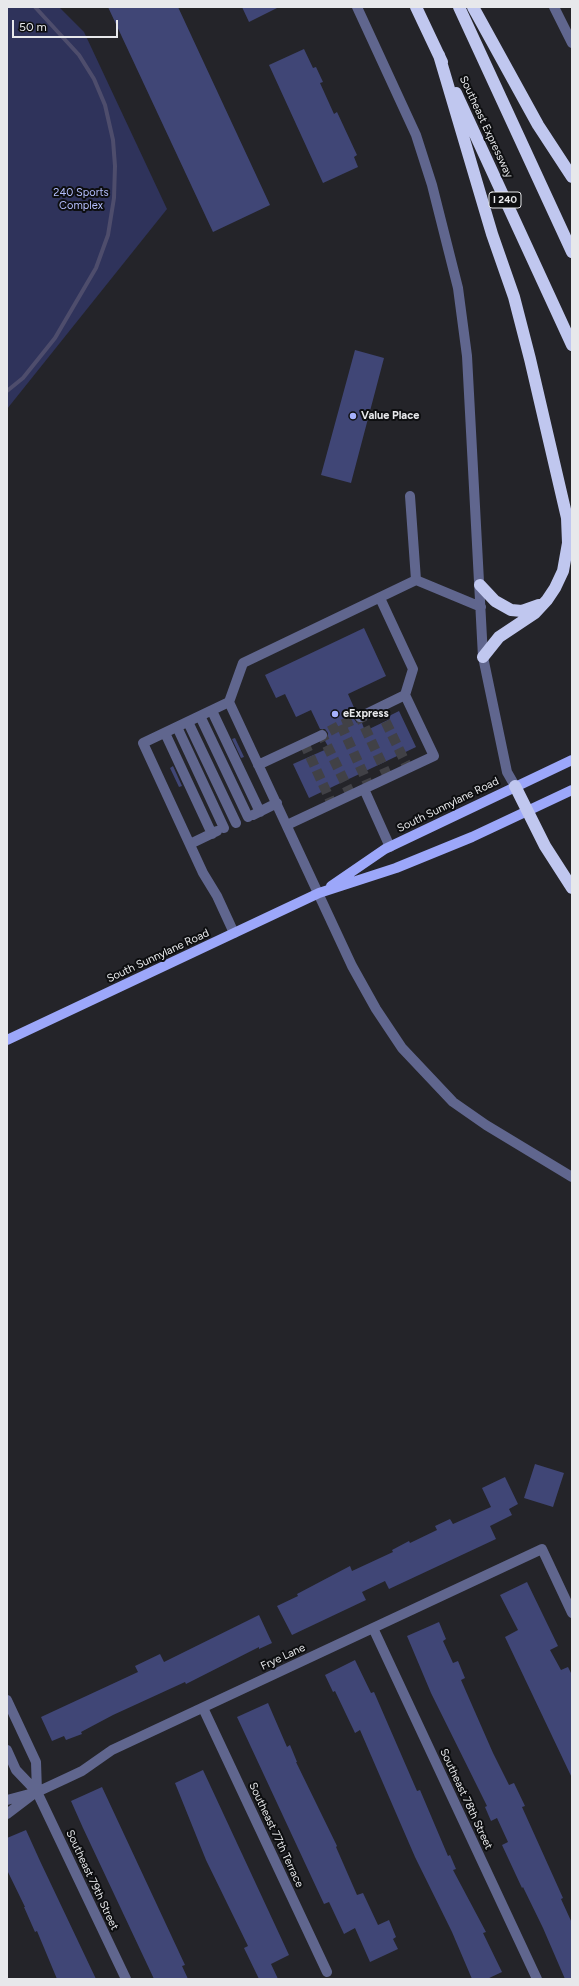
<!DOCTYPE html>
<html>
<head>
<meta charset="utf-8">
<style>
	body { margin:0 }
	#map { position:relative; width:579px; height:1986px; overflow:hidden; background:#242429; font-family:Figtree,sans-serif }
	canvas { display:block }
	.frame { position:absolute; inset:0; border:8px solid #e7e8eb; pointer-events:none }
	.scale { position:absolute; left:12px; top:20px; width:106px; height:18px; box-sizing:border-box; border:2px solid #e7e8eb; border-top:0; padding-left:5px; font-size:12px; line-height:14px; white-space:nowrap; color:#e7e8eb; -webkit-text-stroke:3px #0d0e10; paint-order:stroke }
</style>
</head>
<body>
<div id="map">
<canvas width="579" height="1986"></canvas>
<div class="frame"></div>
<div class="scale">50 m</div>
</div>
<script>
const g = document.querySelector('canvas').getContext('2d');
g.lineJoin = 'round';
function paint(path, color) {
  g.fillStyle = color;
  g.fill(path, 'evenodd');
}
function poly(rows) {
  const path = new Path2D();
  for (const r of rows) {
    path.moveTo(r[0], r[1]);
    for (let i = 2; i < r.length; i += 2) path.lineTo(r[i], r[i + 1]);
  }
  return path;
}
function trace(path, color, width, dash) {
  g.strokeStyle = color;
  g.lineWidth = width;
  g.lineCap = dash ? 'butt' : 'round';
  g.setLineDash(dash || []);
  g.stroke(path);
}
function label(font, color, halo, rows, align = 'center') {
  g.font = font + ' Figtree,sans-serif';
  g.lineWidth = 4;
  g.setLineDash([]);
  g.textBaseline = 'middle';
  g.strokeStyle = halo;
  g.fillStyle = color;
  for (const [text, x, y, turn = 0] of rows) {
    g.save();
    g.translate(x, y);
    g.rotate((+turn || 0) * Math.PI / 180);
    g.textAlign = isNaN(turn) ? turn : align;
    if (halo) g.strokeText(text, 0, 0);
    g.fillText(text, 0, 0);
    g.restore();
  }
}
paint(poly([
	[7,7,59,7,84,32,167,209,7,409]
]), '#2f335b');
trace(poly([
	[7,391,23,378,55,338,96,268,108,235,114,198,115,166,113,140,105,105,94,79,79,55,35,7]
]), '#4e4d6c', 4);
paint(poly([
	[108,7,178,7,270,205,213,232],
	[242,7,279,7,249,22],
	[304,49,313,68,316,67,323,82,320,83,334,114,337,112,357,155,354,157,358,167,323,183,269,65],
	[355,350,384,358,351,483,321,475],
	[364,628,386,676,348,694,356,712,354,719,357,723,362,723,365,731,390,719,389,716,399,711,416,747,309,798,293,764,329,748,325,741,328,736,328,733,325,729,320,729,311,710,296,717,285,694,276,698,265,675],
	[235,738,244,757,241,758,232,739],
	[173,766,182,786,179,787,170,768],
	[535,1464,564,1473,553,1507,524,1498],
	[505,1477,518,1504,509,1509,512,1515,490,1526,496,1539,389,1589,385,1581,362,1592,366,1600,292,1635,277,1606,298,1596,297,1594,350,1566,352,1571,393,1552,392,1550,409,1541,410,1543,437,1530,435,1526,450,1519,453,1524,491,1507,482,1488],
	[527,1582,558,1646,550,1650,561,1670,568,1667,572,1675,572,1778,505,1637,518,1630,500,1595],
	[259,1615,272,1643,259,1649,259,1647,186,1684,185,1682,113,1715,81,1732,82,1734,66,1740,64,1736,52,1741,41,1717,138,1672,135,1666,160,1654,164,1662],
	[439,1622,446,1639,443,1641,453,1663,458,1661,465,1678,461,1680,493,1753,509,1785,514,1783,525,1806,522,1807,563,1898,561,1899,572,1923,572,1979,565,1979,543,1928,523,1887,522,1888,502,1845,508,1842,497,1818,491,1821,485,1807,487,1806,431,1693,407,1636],
	[355,1660,371,1693,374,1692,417,1791,420,1790,448,1856,450,1855,456,1869,453,1870,486,1932,483,1933,502,1972,487,1979,472,1979,452,1932,415,1857,360,1730,355,1733,335,1691,333,1692,325,1675],
	[268,1703,287,1747,290,1745,297,1762,296,1762,337,1846,336,1847,357,1895,363,1893,378,1925,389,1920,396,1937,393,1939,398,1949,370,1962,355,1928,344,1934,329,1902,324,1904,237,1717],
	[203,1770,289,1955,271,1964,278,1979,259,1979,244,1948,248,1946,206,1860,175,1783],
	[102,1787,185,1965,182,1966,188,1979,154,1979,83,1828,71,1801],
	[26,1830,40,1861,96,1979,57,1979,37,1931,35,1932,24,1907,25,1907,7,1870,7,1838]
]), '#404676');
trace(poly([
	[379,708,408,768],
	[341,725,369,786],
	[304,743,332,804],
	[351,795,322,735,341,725,360,717,388,777]
]), '#414146', 10, [10, 5]);
trace(poly([
	[357,7,416,135,432,185,458,288,467,356,483,657,507,772,515,786],
	[554,7,572,43],
	[410,496,416,580],
	[229,702,243,663,416,580,481,607],
	[212,711,260,812],
	[200,716,248,817],
	[360,717,405,695],
	[188,722,236,823],
	[177,727,224,828],
	[165,733,212,834],
	[258,765,322,735],
	[364,789,390,847],
	[253,815,277,803],
	[287,825,434,756,405,695,413,669,380,598],
	[190,844,217,831],
	[234,933,217,896,203,873,143,743,229,702,352,966,376,1009,402,1048,453,1102,486,1125,572,1177],
	[373,1628,537,1979],
	[7,1700,36,1762,37,1792],
	[203,1708,327,1972],
	[7,1750,16,1770,37,1792,126,1979],
	[7,1800,37,1792,65,1779,82,1771,112,1750,542,1549,572,1613],
	[7,1814,32,1795]
]), '#60668e', 10);
trace(poly([
	[331,886,385,849,572,760],
	[7,1040,319,893,396,868,472,837,572,790]
]), '#9ca7fa', 10);
trace(poly([
	[416,7,442,62],
	[459,7,572,252],
	[473,7,538,125,572,177],
	[439,55,492,234,514,297,530,359,567,518,568,543,563,571,555,588,547,600,535,613,499,637,483,657],
	[456,93,572,345],
	[480,585,495,601,511,610,522,611,539,605],
	[515,786,545,846,572,888]
]), '#c0c7ef', 12);
for (const [x, y, r, color] of [
	[353,416,4,"#a6b1fc"],
	[335,714,4,"#a6b1fc"]
]) {
  const dot = new Path2D();
  dot.arc(x, y, r, 0, 2 * Math.PI);
  g.fillStyle = color;
  g.fill(dot);
  trace(dot, '#0d0e10', 1.5);
}
for (const [x, y, w] of [
	[505,200,32]
]) {
  const box = new Path2D();
  box.roundRect(x - w / 2, y - 8, w, 16, 3);
  g.fillStyle = '#0d0e10';
  g.fill(box);
  trace(box, '#e7e8eb', 1);
}
label('bold 10px', '#e7e8eb', null, [
	["I 240",505,200]
]);
label('11px', '#e7e8eb', '#0d0e10', [
	["Southeast Expressway",486,127,65],
	["South Sunnylane Road",448,805,-26],
	["South Sunnylane Road",158,956,-25],
	["Frye Lane",283,1657,-25],
	["Southeast 78th Street",466,1799,65],
	["Southeast 77th Terrace",276,1835,65],
	["Southeast 79th Street",92,1880,65]
]);
label('11px', '#b3bdfb', '#0d0e10', [
	["240 Sports",81,193],
	["Complex",81,206]
]);
label('bold 11px', '#e7e8eb', '#0d0e10', [
	["Value Place",361,416],
	["eExpress",343,714]
], 'left');
</script>
</body>
</html>
